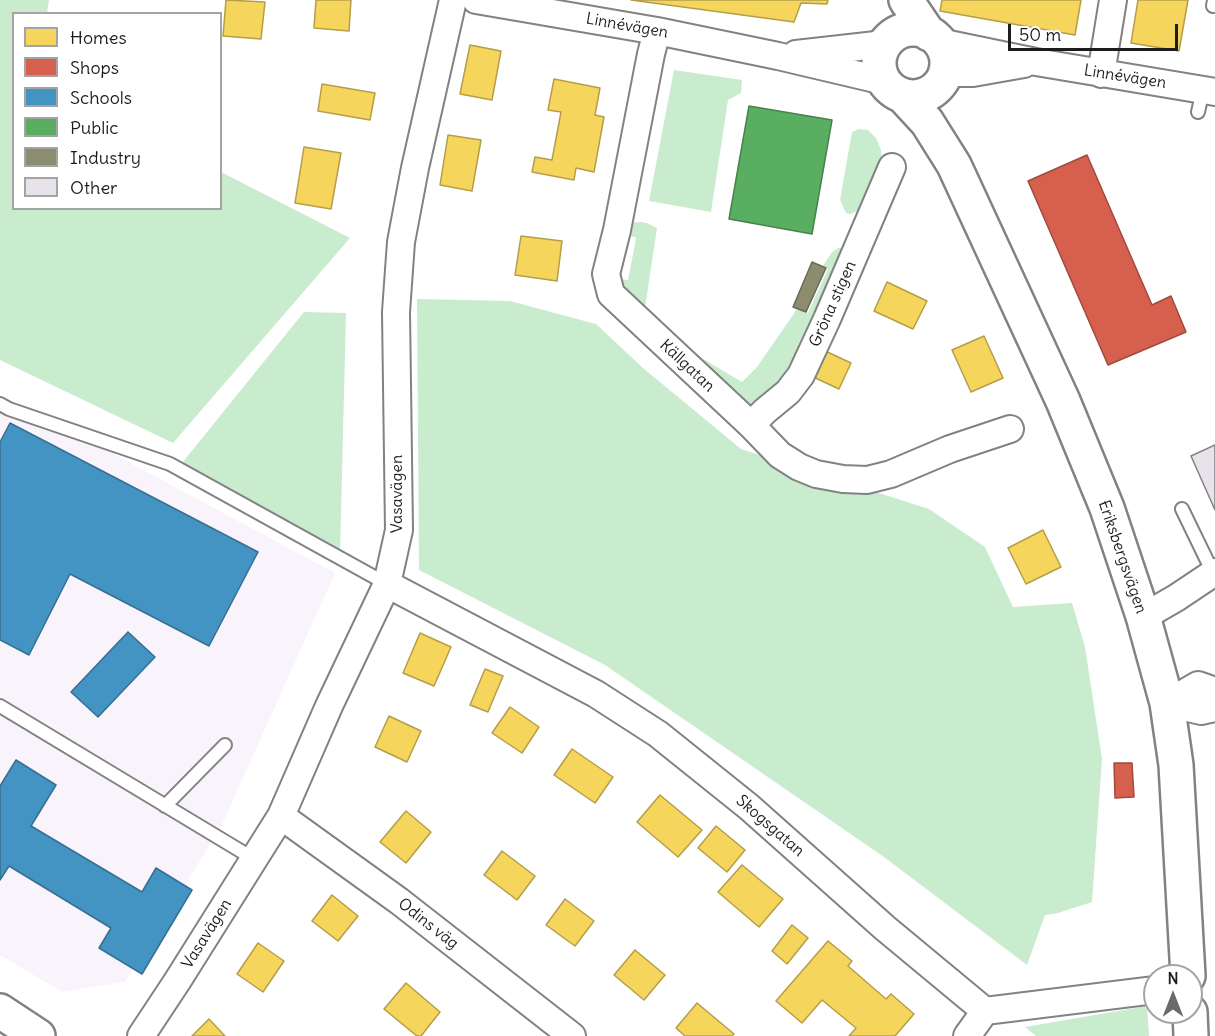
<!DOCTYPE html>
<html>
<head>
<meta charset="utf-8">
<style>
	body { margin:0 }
	#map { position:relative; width:1215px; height:1036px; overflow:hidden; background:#fff; font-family:Delius,sans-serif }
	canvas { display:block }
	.legend { position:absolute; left:12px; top:12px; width:210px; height:198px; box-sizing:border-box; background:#fff; border:2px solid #a4a4a4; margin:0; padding:8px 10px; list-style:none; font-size:18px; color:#1c1c1c }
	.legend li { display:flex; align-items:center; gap:12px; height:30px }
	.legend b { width:30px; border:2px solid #a4a4a4 }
	.north { position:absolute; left:1143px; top:964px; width:60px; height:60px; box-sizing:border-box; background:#fff; border:2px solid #a4a4a4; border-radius:50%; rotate:0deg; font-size:16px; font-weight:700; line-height:24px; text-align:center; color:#1c1c1c }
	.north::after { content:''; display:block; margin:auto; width:21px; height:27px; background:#6b6b6b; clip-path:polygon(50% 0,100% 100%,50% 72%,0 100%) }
	.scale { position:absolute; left:1008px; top:24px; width:170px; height:27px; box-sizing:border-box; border:3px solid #1c1c1c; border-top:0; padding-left:8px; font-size:18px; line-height:21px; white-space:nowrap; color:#1c1c1c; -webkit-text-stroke:4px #fff; paint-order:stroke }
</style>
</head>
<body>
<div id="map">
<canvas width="1215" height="1036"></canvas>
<ul class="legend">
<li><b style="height:16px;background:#f6d55c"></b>Homes</li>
<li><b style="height:16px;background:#d6604d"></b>Shops</li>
<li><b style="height:16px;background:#4393c3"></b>Schools</li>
<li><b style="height:16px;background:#5aae61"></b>Public</li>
<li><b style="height:16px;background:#8c8c6e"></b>Industry</li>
<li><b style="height:16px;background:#e8e3eb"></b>Other</li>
</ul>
<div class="north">N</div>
<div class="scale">50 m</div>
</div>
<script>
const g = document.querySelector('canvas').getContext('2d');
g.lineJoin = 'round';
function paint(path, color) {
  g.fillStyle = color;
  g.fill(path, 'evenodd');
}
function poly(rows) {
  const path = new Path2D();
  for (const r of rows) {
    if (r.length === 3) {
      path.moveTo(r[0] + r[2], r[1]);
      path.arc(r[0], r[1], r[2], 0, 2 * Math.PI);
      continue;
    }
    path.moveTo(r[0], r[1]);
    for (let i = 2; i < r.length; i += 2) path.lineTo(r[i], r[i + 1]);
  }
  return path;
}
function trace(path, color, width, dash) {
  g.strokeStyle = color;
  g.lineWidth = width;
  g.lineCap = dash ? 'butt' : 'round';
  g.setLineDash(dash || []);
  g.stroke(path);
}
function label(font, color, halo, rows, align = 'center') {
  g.font = font + ' Delius,sans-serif';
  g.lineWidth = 6;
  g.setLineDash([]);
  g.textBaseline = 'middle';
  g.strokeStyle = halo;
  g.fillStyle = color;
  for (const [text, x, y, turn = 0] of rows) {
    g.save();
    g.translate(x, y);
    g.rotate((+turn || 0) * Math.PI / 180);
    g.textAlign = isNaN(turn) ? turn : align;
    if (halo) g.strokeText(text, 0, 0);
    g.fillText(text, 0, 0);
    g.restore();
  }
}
paint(poly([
	[0,396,108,451,335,573,221,827,125,982,62,992,0,955]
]), '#f9f4fc');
paint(poly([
	[0,0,49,0,47,13,14,14,14,208,220,208,221,172,350,238,173,443,0,360],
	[674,70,742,80,741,93,728,100,711,212,649,201],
	[859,129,868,130,876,138,881,150,882,166,870,196,857,211,851,214,846,213,840,200,852,132],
	[641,222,647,223,657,228,645,308,693,353,742,382,757,367,797,309,808,313,828,269,823,266,832,252,838,248,846,247,798,367,760,407,742,406,639,318,617,279,628,280,636,239,635,237,624,235,626,223],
	[417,299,510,301,596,324,643,368,741,449,929,509,985,547,1013,607,1072,603,1085,647,1102,759,1092,902,1058,913,1045,915,1027,965,884,857,605,665,419,570],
	[304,312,346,313,340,552,182,463],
	[1147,1006,1149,1036,1036,1036,1025,1027]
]), '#c9eccf');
const homes = poly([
	[226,0,265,2,261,39,223,36,226,0],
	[316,0,351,0,349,31,314,28,316,0],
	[631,0,828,0,827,4,801,3,794,22,631,0],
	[942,0,1081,0,1075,35,940,11,942,0],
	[1138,0,1188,0,1179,51,1131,43,1138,0],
	[470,45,501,51,492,100,460,94,470,45],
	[554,79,600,88,595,115,604,117,594,172,576,168,574,180,532,172,535,157,552,160,561,112,548,110,554,79],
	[322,84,375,93,370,120,318,111,322,84],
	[448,135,481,140,472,191,440,185,448,135],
	[304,147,341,153,331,209,295,203,304,147],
	[521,236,562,241,557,281,515,275,521,236],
	[887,282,927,301,913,329,874,311,887,282],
	[984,336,1003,378,971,392,952,350,984,336],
	[821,349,851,363,839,389,809,375,821,349],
	[1043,530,1061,567,1026,584,1008,548,1043,530],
	[420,633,451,647,434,686,403,673,420,633],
	[485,669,503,676,488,712,470,705,485,669],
	[510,707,539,727,522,753,492,733,510,707],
	[389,716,421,731,407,762,375,747,389,716],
	[572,749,613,777,595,803,554,775,572,749],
	[660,795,702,830,678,857,637,822,660,795],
	[406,811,431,832,406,863,380,842,406,811],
	[716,826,745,850,727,872,698,848,716,826],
	[502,851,535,876,517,900,484,875,502,851],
	[742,865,783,899,759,927,718,892,742,865],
	[332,895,358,916,338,941,312,921,332,895],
	[565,899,594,921,575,946,546,925,565,899],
	[792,925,808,938,787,964,772,951,792,925],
	[828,941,852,961,848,966,886,999,891,994,914,1014,895,1036,849,1036,856,1028,822,1000,802,1023,776,1001,828,941],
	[258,943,284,961,263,992,237,974,258,943],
	[635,950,665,975,644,1000,614,975,635,950],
	[406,983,440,1012,421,1036,417,1036,384,1009,406,983],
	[697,1003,734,1034,732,1036,685,1036,676,1028,697,1003],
	[209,1019,225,1036,192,1036,209,1019]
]);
paint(homes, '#f6d55c');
trace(homes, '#b59e49', 1.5);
const shops = poly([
	[1087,155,1152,305,1171,296,1186,332,1108,365,1028,181,1087,155],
	[1114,763,1132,763,1134,797,1115,798,1114,763]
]);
paint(shops, '#d6604d');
trace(shops, '#9e4c3e', 1.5);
const schools = poly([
	[10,423,258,552,209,646,70,574,29,655,0,640,0,442,10,423],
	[128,632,155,657,98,717,71,692,128,632],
	[16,760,56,785,31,826,142,892,156,868,192,890,142,974,99,948,111,928,9,866,0,880,0,786,16,760]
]);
paint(schools, '#4393c3');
trace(schools, '#376f91', 1.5);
const public = poly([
	[749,106,832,120,812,234,729,219,749,106]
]);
paint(public, '#5aae61');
trace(public, '#47824c', 1.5);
const industry = poly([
	[812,262,826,268,806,312,793,307,812,262]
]);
paint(industry, '#8c8c6e');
trace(industry, '#6a6a55', 1.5);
const building = poly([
	[1215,445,1215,510,1191,456,1215,445]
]);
paint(building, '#e8e3eb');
trace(building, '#828282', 1.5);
const lane = poly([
	[1213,6,1214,0],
	[1198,112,1203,90],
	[0,404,9,409,170,464,387,584],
	[1182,509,1213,573],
	[0,706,254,859],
	[165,806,225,745]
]);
const street = poly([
	[476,0,657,31,778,56,884,81],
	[657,31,651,54,617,230,606,274,611,294,751,425,780,455,799,467,816,474,843,479,867,480,891,474,950,449,1010,429],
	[939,42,1036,62,1215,92],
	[796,54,885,44],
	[944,73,973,73,1024,64],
	[1101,74,1113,0],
	[751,425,765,411,788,392,801,375,827,319,892,167],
	[387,584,596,694,658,734,749,807,885,928,985,1011,1155,990],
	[1143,617,1176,598,1215,572],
	[1167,703,1198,685,1215,691],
	[1167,703,1201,711,1215,708],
	[281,816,399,901,572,1036],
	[141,1036,178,980,281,816,329,706,387,584,399,530,396,312,401,242,415,168,453,0],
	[967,1036,985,1011]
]);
const secondary = poly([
	[906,0,929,34],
	[913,63,34],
	[903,96,927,122,954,165,1063,401,1107,508,1143,616,1167,703,1176,765,1188,976],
	[0,1011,38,1036],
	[1190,1012,1191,1036]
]);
trace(lane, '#828282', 16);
trace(street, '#828282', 30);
trace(secondary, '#828282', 38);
trace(lane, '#fff', 12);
trace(street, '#fff', 26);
trace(secondary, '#fff', 33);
label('16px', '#1c1c1c', '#fff', [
	["Linnévägen",627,26,10],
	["Linnévägen",1125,77,9],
	["Gröna stigen",833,304,-66],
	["Källgatan",687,366,43],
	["Vasavägen",397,494,-90],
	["Eriksbergsvägen",1122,557,71],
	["Skogsgatan",770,826,41],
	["Odins väg",428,924,38],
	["Vasavägen",207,934,-58]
]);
</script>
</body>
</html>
